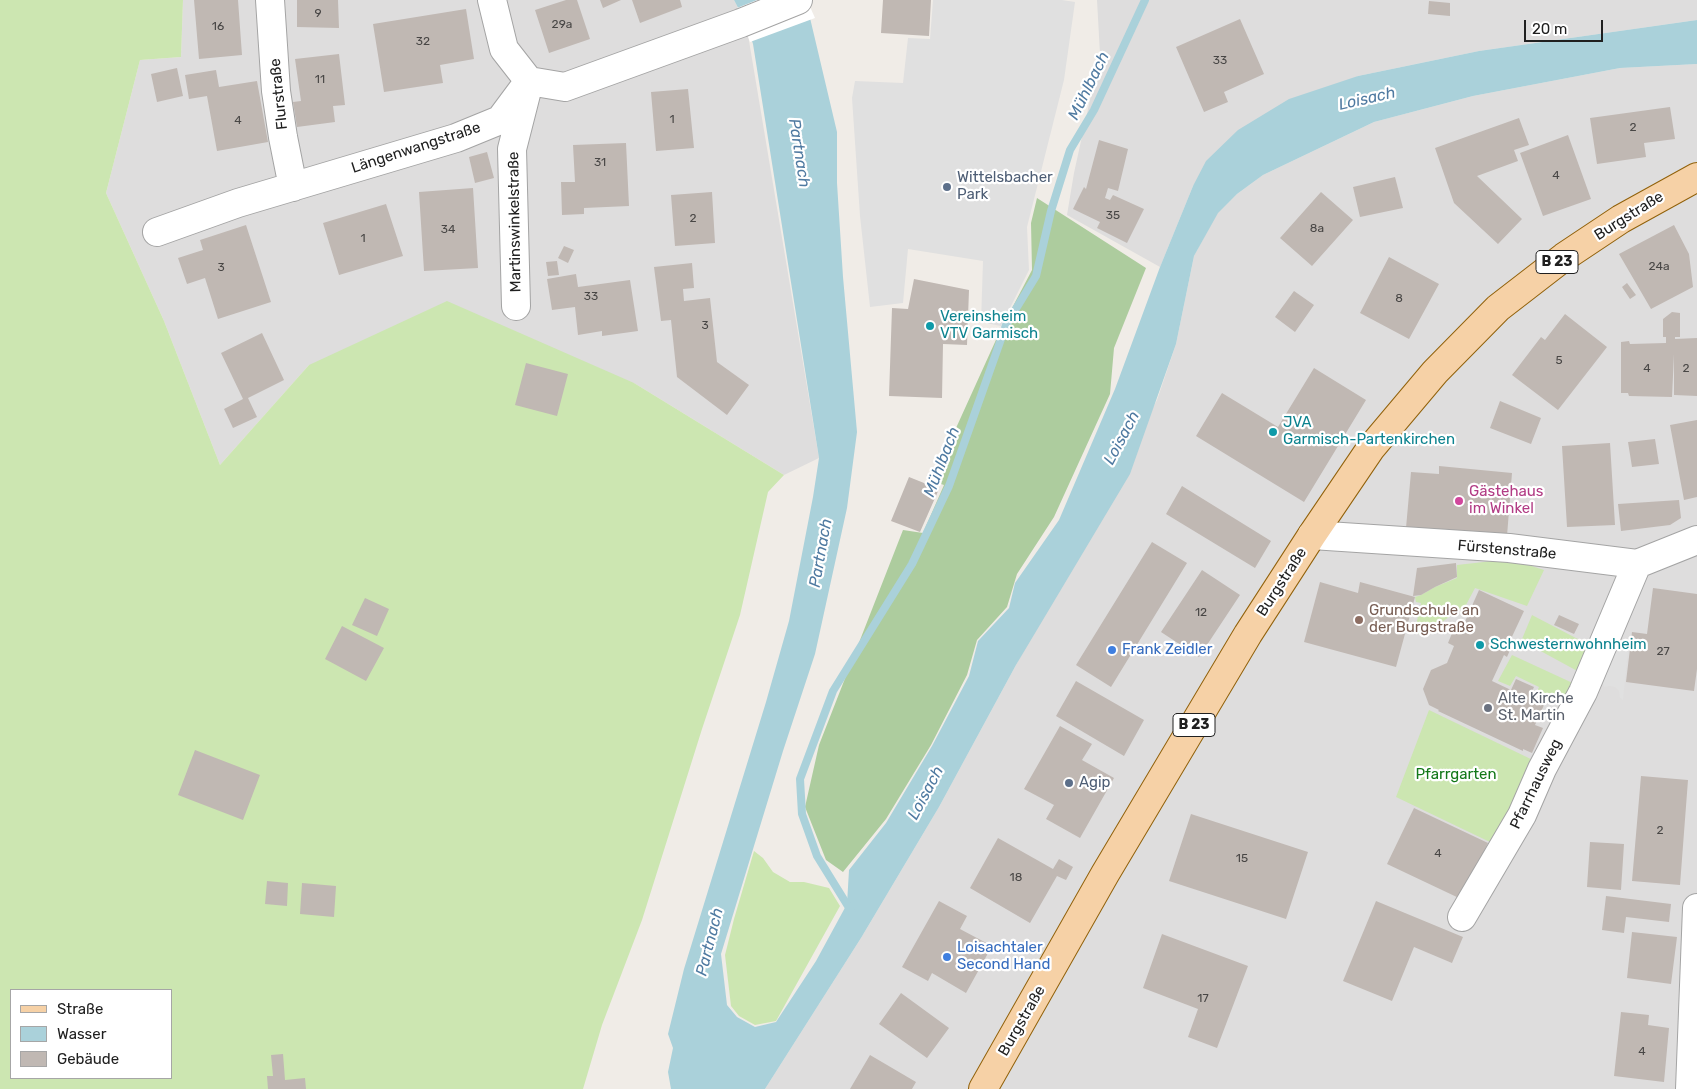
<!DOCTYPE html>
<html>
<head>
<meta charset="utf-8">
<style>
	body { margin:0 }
	#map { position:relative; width:1697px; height:1089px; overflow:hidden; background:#f0ece7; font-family:Rubik,sans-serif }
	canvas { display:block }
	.legend { position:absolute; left:10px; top:989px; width:162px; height:90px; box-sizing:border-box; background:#fff; border:1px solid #a6a6a6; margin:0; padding:6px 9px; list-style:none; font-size:15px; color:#202020 }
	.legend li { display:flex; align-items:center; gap:10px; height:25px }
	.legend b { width:25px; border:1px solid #a6a6a6 }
	.scale { position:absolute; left:1524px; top:20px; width:79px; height:22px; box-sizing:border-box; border:2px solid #202020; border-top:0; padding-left:6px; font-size:15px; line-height:18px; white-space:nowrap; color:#202020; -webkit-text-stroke:4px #fff; paint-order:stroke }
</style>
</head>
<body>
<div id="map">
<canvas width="1697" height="1089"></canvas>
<ul class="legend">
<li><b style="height:6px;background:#f6d1a6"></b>Straße</li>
<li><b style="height:14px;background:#aad1da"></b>Wasser</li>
<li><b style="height:14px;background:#c0b8b3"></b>Gebäude</li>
</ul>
<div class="scale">20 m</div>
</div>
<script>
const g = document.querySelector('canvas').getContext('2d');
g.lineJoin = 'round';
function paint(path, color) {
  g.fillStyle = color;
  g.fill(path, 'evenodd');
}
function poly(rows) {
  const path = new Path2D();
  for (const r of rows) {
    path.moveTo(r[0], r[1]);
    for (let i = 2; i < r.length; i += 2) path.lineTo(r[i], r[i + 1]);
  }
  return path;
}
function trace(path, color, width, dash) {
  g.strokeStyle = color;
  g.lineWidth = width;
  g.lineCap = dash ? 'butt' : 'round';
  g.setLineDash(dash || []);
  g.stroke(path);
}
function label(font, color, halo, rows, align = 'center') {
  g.font = font + ' Rubik,sans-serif';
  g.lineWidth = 4.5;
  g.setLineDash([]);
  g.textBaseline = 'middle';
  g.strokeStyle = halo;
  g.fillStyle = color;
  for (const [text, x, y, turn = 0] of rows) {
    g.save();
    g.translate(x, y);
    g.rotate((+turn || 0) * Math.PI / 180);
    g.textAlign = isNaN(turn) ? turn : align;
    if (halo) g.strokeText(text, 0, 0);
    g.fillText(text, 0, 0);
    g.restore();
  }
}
paint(poly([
	[183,0,734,0,746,23,819,458,784,475,634,383,309,365,220,465,164,321,106,193,140,60,181,57],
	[1097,0,1697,0,1697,20,1479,51,1358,76,1193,186,1160,267,1067,215,1074,173,1100,54],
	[1697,64,1697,1089,765,1089,861,938,939,807,1016,665,1157,400,1176,344,1194,256,1217,213,1237,194,1263,175,1374,122,1473,96,1620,68]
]), '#dedddd');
paint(poly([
	[0,0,183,0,181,57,140,60,106,193,164,321,220,465,309,365,447,301,634,383,784,475,768,492,740,615,702,729,642,920,602,1025,583,1089,0,1089],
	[11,990,171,990,171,1078,11,1078],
	[1510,559,1544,570,1527,606,1475,588,1466,605,1425,634,1414,634,1421,603,1416,602,1415,597,1421,595,1435,587,1457,578,1457,565],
	[1532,615,1593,647,1581,673,1524,642,1522,639],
	[1512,655,1577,685,1567,708,1536,694,1539,687,1516,676,1510,686,1498,681],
	[1429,710,1537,762,1492,843,1396,797],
	[754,851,763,858,773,872,790,882,804,882,829,888,840,906,776,1021,755,1025,739,1016,731,1006,725,955,734,919]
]), '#cce6b1');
paint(poly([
	[1037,198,1146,268,1114,348,1110,394,1054,517,1017,574,1007,607,977,640,967,675,931,745,886,819,843,872,826,860,805,807,819,745,903,530,923,533,944,485,932,481,1000,331,1032,270,1031,223]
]), '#adcc9e');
paint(poly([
	[933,0,1062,0,1075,2,1064,80,1027,227,1029,270,1001,326,981,322,983,261,908,249,903,303,870,307,860,216,852,98,855,81,903,83,908,38,930,39],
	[1618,650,1628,652,1623,700,1620,698,1619,691,1615,687,1610,686,1604,687,1602,681,1612,652]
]), '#e0e0e0');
paint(poly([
	[734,0,806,0,806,1,837,132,837,183,843,277,857,432,847,508,815,654,783,751,721,954,727,1005,737,1017,755,1027,776,1022,816,961,847,904,849,870,886,823,932,746,969,676,978,641,1009,608,1015,583,1059,520,1115,389,1160,267,1193,186,1206,161,1238,130,1289,99,1358,76,1479,51,1697,20,1697,64,1620,68,1473,96,1374,122,1263,175,1237,194,1218,213,1194,256,1176,344,1130,474,1016,665,939,807,861,938,765,1089,671,1089,668,1072,673,1048,668,1034,684,969,766,702,789,621,813,497,819,458,753,44,746,23]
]), '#aad1da');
paint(poly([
	[757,0,807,0,815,18,750,42,737,8]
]), '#fff');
trace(poly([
	[851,911,817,856,802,814,800,779,833,691,912,564,949,486,1006,325,1036,276,1051,211,1070,150,1094,110,1145,0]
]), '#aad1da', 8);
paint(poly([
	[194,0,238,0,242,55,199,59],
	[297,0,338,0,339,28,297,27],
	[566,0,577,0,590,39,549,53,535,10],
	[600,0,621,0,603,8],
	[632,0,680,0,682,7,640,23],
	[883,0,931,0,929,36,881,33],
	[1429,1,1450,3,1450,16,1428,14],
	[466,9,474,59,440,65,443,83,384,92,373,24],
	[1240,19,1264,74,1224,92,1228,102,1204,112,1176,47],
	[339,54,345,105,333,106,335,122,297,127,293,102,301,101,295,59],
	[177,68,183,96,157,102,151,74],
	[216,70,219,87,257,81,268,142,217,151,207,96,189,99,185,75],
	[688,89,694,148,656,151,651,92],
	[1670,107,1675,139,1644,143,1646,157,1597,164,1590,118],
	[1519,118,1529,145,1514,150,1518,161,1477,176,1522,219,1498,244,1454,203,1435,148],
	[1568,135,1591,199,1543,216,1520,153],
	[1099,140,1128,149,1118,191,1108,188,1105,198,1110,200,1113,195,1144,209,1127,243,1097,228,1100,222,1073,209,1084,187,1086,189],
	[626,143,629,206,584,208,584,214,562,215,561,182,575,182,573,145],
	[487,152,494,178,475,183,469,157],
	[1395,177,1403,208,1360,217,1353,187],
	[473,188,478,268,424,271,419,192],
	[712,192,715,243,675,246,671,195],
	[1321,192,1353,220,1312,266,1280,238],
	[386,204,403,256,339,275,323,223],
	[246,225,271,302,218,319,205,278,187,284,178,258,203,250,200,240],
	[1674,225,1689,254,1693,287,1651,309,1619,254],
	[564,246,574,250,568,263,558,258],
	[1389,257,1439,284,1409,339,1360,313],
	[557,261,559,275,548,276,546,262],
	[692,263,694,288,683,289,684,301,710,298,717,362,749,385,727,415,677,377,671,320,661,321,654,267],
	[576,274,578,287,630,280,638,331,602,336,602,331,578,335,575,307,552,310,547,279],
	[914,279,969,290,967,345,943,344,942,398,889,396,892,308,908,309],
	[1627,283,1636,295,1630,299,1622,287],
	[1294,291,1314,305,1295,332,1275,317],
	[1672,312,1680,313,1680,337,1675,337,1675,339,1697,338,1697,396,1674,395,1674,354,1672,397,1629,396,1628,393,1621,393,1621,342,1629,341,1630,344,1666,343,1666,337,1663,337,1663,319],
	[1565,314,1607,347,1558,410,1512,375,1541,337,1545,340],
	[262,333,284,380,248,398,257,417,233,428,224,409,243,399,221,353],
	[526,363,568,374,557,416,515,405],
	[1314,368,1366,400,1304,502,1196,436,1222,393,1278,427],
	[1500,401,1541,418,1531,444,1490,428],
	[1697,420,1697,497,1684,500,1670,425],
	[1655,439,1659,464,1632,467,1628,442],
	[1610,443,1615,525,1567,527,1562,446],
	[1439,466,1512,473,1507,536,1406,528,1411,472,1439,474],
	[909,477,939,489,920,532,891,521],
	[1182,486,1271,541,1255,568,1166,514],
	[1679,500,1681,518,1670,525,1621,531,1618,504],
	[1152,542,1187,563,1111,687,1076,665],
	[1456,563,1457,577,1435,587,1421,595,1413,596,1417,568],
	[1202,570,1240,595,1199,657,1161,632],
	[1320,582,1358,593,1360,582,1415,597,1396,667,1304,642],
	[1653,588,1697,594,1697,669,1694,691,1626,682,1632,632,1647,634],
	[1479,590,1524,611,1509,643,1513,645,1510,650,1507,657,1504,655,1492,681,1511,690,1516,679,1534,687,1529,698,1544,705,1535,725,1543,728,1532,753,1523,749,1523,751,1438,711,1439,710,1429,705,1423,689,1431,670,1447,663,1454,646,1448,643,1455,626,1457,624,1463,626],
	[365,598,389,609,377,636,352,625],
	[1559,615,1579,624,1574,634,1554,625],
	[342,626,384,648,366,681,325,659],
	[1076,681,1144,720,1124,756,1056,716],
	[1060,726,1092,744,1082,760,1114,778,1080,838,1046,819,1054,805,1024,789],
	[195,750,260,775,243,820,178,795],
	[1641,776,1688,780,1680,885,1632,881],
	[1414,808,1488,843,1461,899,1387,864],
	[1191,814,1308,852,1286,919,1169,881],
	[998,838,1053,869,1059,859,1073,867,1066,880,1057,876,1030,923,970,888],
	[1590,842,1624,844,1621,890,1587,887],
	[267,881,288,883,287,906,265,904],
	[302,883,336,886,334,917,300,914],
	[1606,896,1671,904,1669,922,1626,917,1624,933,1602,930],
	[939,901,967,916,960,929,992,946,966,993,932,973,928,981,902,967],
	[1376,901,1463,937,1452,963,1414,947,1392,1001,1343,981],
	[1632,932,1677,937,1671,984,1627,978],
	[1162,934,1248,966,1217,1048,1188,1037,1198,1009,1143,988],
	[901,993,949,1028,927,1058,879,1024],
	[1621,1012,1649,1015,1648,1025,1669,1028,1664,1082,1614,1076],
	[283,1054,285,1080,305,1078,306,1089,268,1089,267,1076,273,1076,271,1055],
	[870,1055,916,1082,912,1089,850,1089]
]), '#c0b8b3');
const street = poly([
	[270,0,276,91,283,137,293,187],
	[492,0,504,49,529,81],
	[529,81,565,87,741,23,798,0],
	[157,232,238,203,456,138,500,120,529,81],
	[516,306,512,149,526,94],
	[1312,535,1509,548,1637,564,1697,540],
	[1462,917,1522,815,1542,769,1583,692,1637,564],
	[1690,1089,1697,908]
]);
const primary = poly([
	[983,1089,1105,874,1248,634,1312,535,1371,448,1435,372,1498,308,1564,257,1621,219,1697,177]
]);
trace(street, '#a4a4a4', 30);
trace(primary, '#91610a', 30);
trace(street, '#fff', 28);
trace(primary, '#f6d1a6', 28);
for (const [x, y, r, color] of [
	[947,187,5,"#5c6f8a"],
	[930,326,5,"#0f9aa8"],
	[1273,432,5,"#0f9aa8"],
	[1459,501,5,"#d1479c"],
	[1359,620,5,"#8d6e63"],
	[1480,645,5,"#0f9aa8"],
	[1112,650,5,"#3f7fe0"],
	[1488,708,5,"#6b7280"],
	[1069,783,5,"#5c6f8a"],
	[947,957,5,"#3f7fe0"]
]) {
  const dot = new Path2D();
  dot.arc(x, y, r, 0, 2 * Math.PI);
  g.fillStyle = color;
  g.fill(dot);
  trace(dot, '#fff', 2);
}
label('12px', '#484645', null, [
	["9",318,14],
	["29a",562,25],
	["16",218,27],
	["32",423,42],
	["33",1220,61],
	["11",320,80],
	["1",672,120],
	["4",238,121],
	["2",1633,128],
	["31",600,163],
	["4",1556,176],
	["35",1113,216],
	["2",693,219],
	["8a",1317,229],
	["34",448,230],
	["1",363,239],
	["24a",1659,267],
	["3",221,268],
	["33",591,297],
	["8",1399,299],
	["3",705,326],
	["5",1559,361],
	["4",1647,369],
	["2",1686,369],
	["12",1201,613],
	["27",1663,652],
	["2",1660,831],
	["4",1438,854],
	["15",1242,859],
	["18",1016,878],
	["17",1203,999],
	["4",1642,1052]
]);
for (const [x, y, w] of [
	[1557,262,42],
	[1194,725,42]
]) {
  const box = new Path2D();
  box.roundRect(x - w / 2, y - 11.5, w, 23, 4);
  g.fillStyle = '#fff';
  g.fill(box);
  trace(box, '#202020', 1);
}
label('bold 14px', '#202020', null, [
	["B 23",1557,262],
	["B 23",1194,725]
]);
label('15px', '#202020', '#fff', [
	["Flurstraße",279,94,-96],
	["Längenwangstraße",416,148,-18],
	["Burgstraße",1629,216,-32],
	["Martinswinkelstraße",515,222,-91],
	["Fürstenstraße",1507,550,5],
	["Burgstraße",1282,582,-57],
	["Pfarrhausweg",1536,784,-64],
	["Burgstraße",1022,1021,-60]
]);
label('15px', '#4e5e75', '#fff', [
	["Wittelsbacher",957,178],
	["Park",957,195],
	["Agip",1079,783]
], 'left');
label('15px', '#0d838f', '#fff', [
	["Vereinsheim",940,317],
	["VTV Garmisch",940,334],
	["JVA",1283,423],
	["Garmisch-Partenkirchen",1283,440],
	["Schwesternwohnheim",1490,645]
], 'left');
label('15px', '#b23c85', '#fff', [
	["Gästehaus",1469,492],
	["im Winkel",1469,509]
], 'left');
label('15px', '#785e54', '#fff', [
	["Grundschule an",1369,611],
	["der Burgstraße",1369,628]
], 'left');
label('15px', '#366cbe', '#fff', [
	["Frank Zeidler",1122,650],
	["Loisachtaler",957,948],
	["Second Hand",957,965]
], 'left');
label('15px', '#5b616d', '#fff', [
	["Alte Kirche",1498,699],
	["St. Martin",1498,716]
], 'left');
label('15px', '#137819', '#fff', [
	["Pfarrgarten",1456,775]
]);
label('italic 16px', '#4f7aa1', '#fff', [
	["Mühlbach",1089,86,-64],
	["Loisach",1367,99,-13],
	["Partnach",799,153,81],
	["Loisach",1122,438,-62],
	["Mühlbach",942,462,-69],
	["Partnach",821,553,-80],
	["Loisach",926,793,-62],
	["Partnach",710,942,-76]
]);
</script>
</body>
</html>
